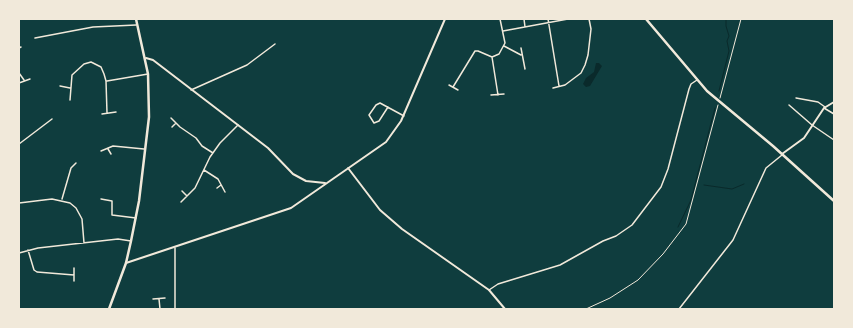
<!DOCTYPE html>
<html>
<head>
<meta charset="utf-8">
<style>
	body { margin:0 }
	#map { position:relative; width:853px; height:328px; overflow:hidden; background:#0f3d3e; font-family:Rubik,sans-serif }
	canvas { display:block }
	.frame { position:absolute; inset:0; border:20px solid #f1e9da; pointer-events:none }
</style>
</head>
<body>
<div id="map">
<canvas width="853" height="328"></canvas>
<div class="frame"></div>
</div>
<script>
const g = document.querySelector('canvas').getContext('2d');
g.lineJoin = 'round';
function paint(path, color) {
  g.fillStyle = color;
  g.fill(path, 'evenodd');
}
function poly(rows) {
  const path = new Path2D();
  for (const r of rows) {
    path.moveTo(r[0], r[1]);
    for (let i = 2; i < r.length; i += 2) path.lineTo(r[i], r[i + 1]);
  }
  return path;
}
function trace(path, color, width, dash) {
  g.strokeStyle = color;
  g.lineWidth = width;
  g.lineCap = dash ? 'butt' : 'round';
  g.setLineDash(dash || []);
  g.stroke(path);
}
paint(poly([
	[596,63,599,63,602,66,590,86,586,87,583,84,586,78,594,72]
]), '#0a2a2b');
trace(poly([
	[719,91,729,51,727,41,729,36,726,26,726,19],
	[704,185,732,189,744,184],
	[678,227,691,200,715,108]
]), '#0a2a2b', 1);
trace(poly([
	[720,98,741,19],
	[586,309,610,298,638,280,663,254,686,224,718,105]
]), '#f1e9da', 1);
trace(poly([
	[524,19,525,27],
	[548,19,559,86],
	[503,31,568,19],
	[35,38,93,27,136,25],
	[504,46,521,55],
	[19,48,21,47],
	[521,48,525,69],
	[492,57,498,95],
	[19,73,24,80],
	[107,81,148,74],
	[19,83,30,79],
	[449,85,458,90],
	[60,86,70,88],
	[453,87,475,51,478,51,492,57,499,54,505,43,500,19],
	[553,88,565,85,581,73,585,65,588,55,591,29,589,19],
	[191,90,247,65,275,44],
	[491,95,504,94],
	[796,98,818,102,825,107],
	[70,100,72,75,84,64,91,62,101,67,104,74,106,81,107,113],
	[789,105,812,125,834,140],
	[388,107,379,121,374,123,369,115,376,105,380,103,404,116],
	[824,108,834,114],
	[102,114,116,112],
	[171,118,180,127,196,138,202,146,213,153],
	[172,127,176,123],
	[19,144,52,119],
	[108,149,111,154],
	[101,151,113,146,144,149],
	[204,170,218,179,225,192],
	[217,188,221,185],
	[182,191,187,196],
	[62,199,71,168,76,163],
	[101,199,112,201,112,215,136,218],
	[181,202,195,188,210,157,220,143,238,125],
	[19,203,52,199,70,203,76,208,82,219,84,243],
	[175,248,175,309],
	[28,250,34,270,37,272,74,275],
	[19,253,38,248,118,239,131,241],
	[74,281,74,268],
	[489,290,498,284,560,265,603,241,616,236,632,225,661,187,668,169,689,89,691,84,697,80],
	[153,299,165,298],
	[159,299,160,309],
	[679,309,733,240,766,168,782,155]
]), '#f1e9da', 1.5);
trace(poly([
	[146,58,153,60,268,148,293,174,306,181,325,183],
	[782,154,804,138,824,108,834,102],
	[348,168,380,210,402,229,489,290,505,309],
	[126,263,291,208,386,142,401,121,445,19]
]), '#f1e9da', 2);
trace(poly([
	[646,19,707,91,773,146,834,201]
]), '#f1e9da', 2.5);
trace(poly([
	[109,309,126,263,131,241,139,201,149,117,148,74,136,19]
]), '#f1e9da', 2.5);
</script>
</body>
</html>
